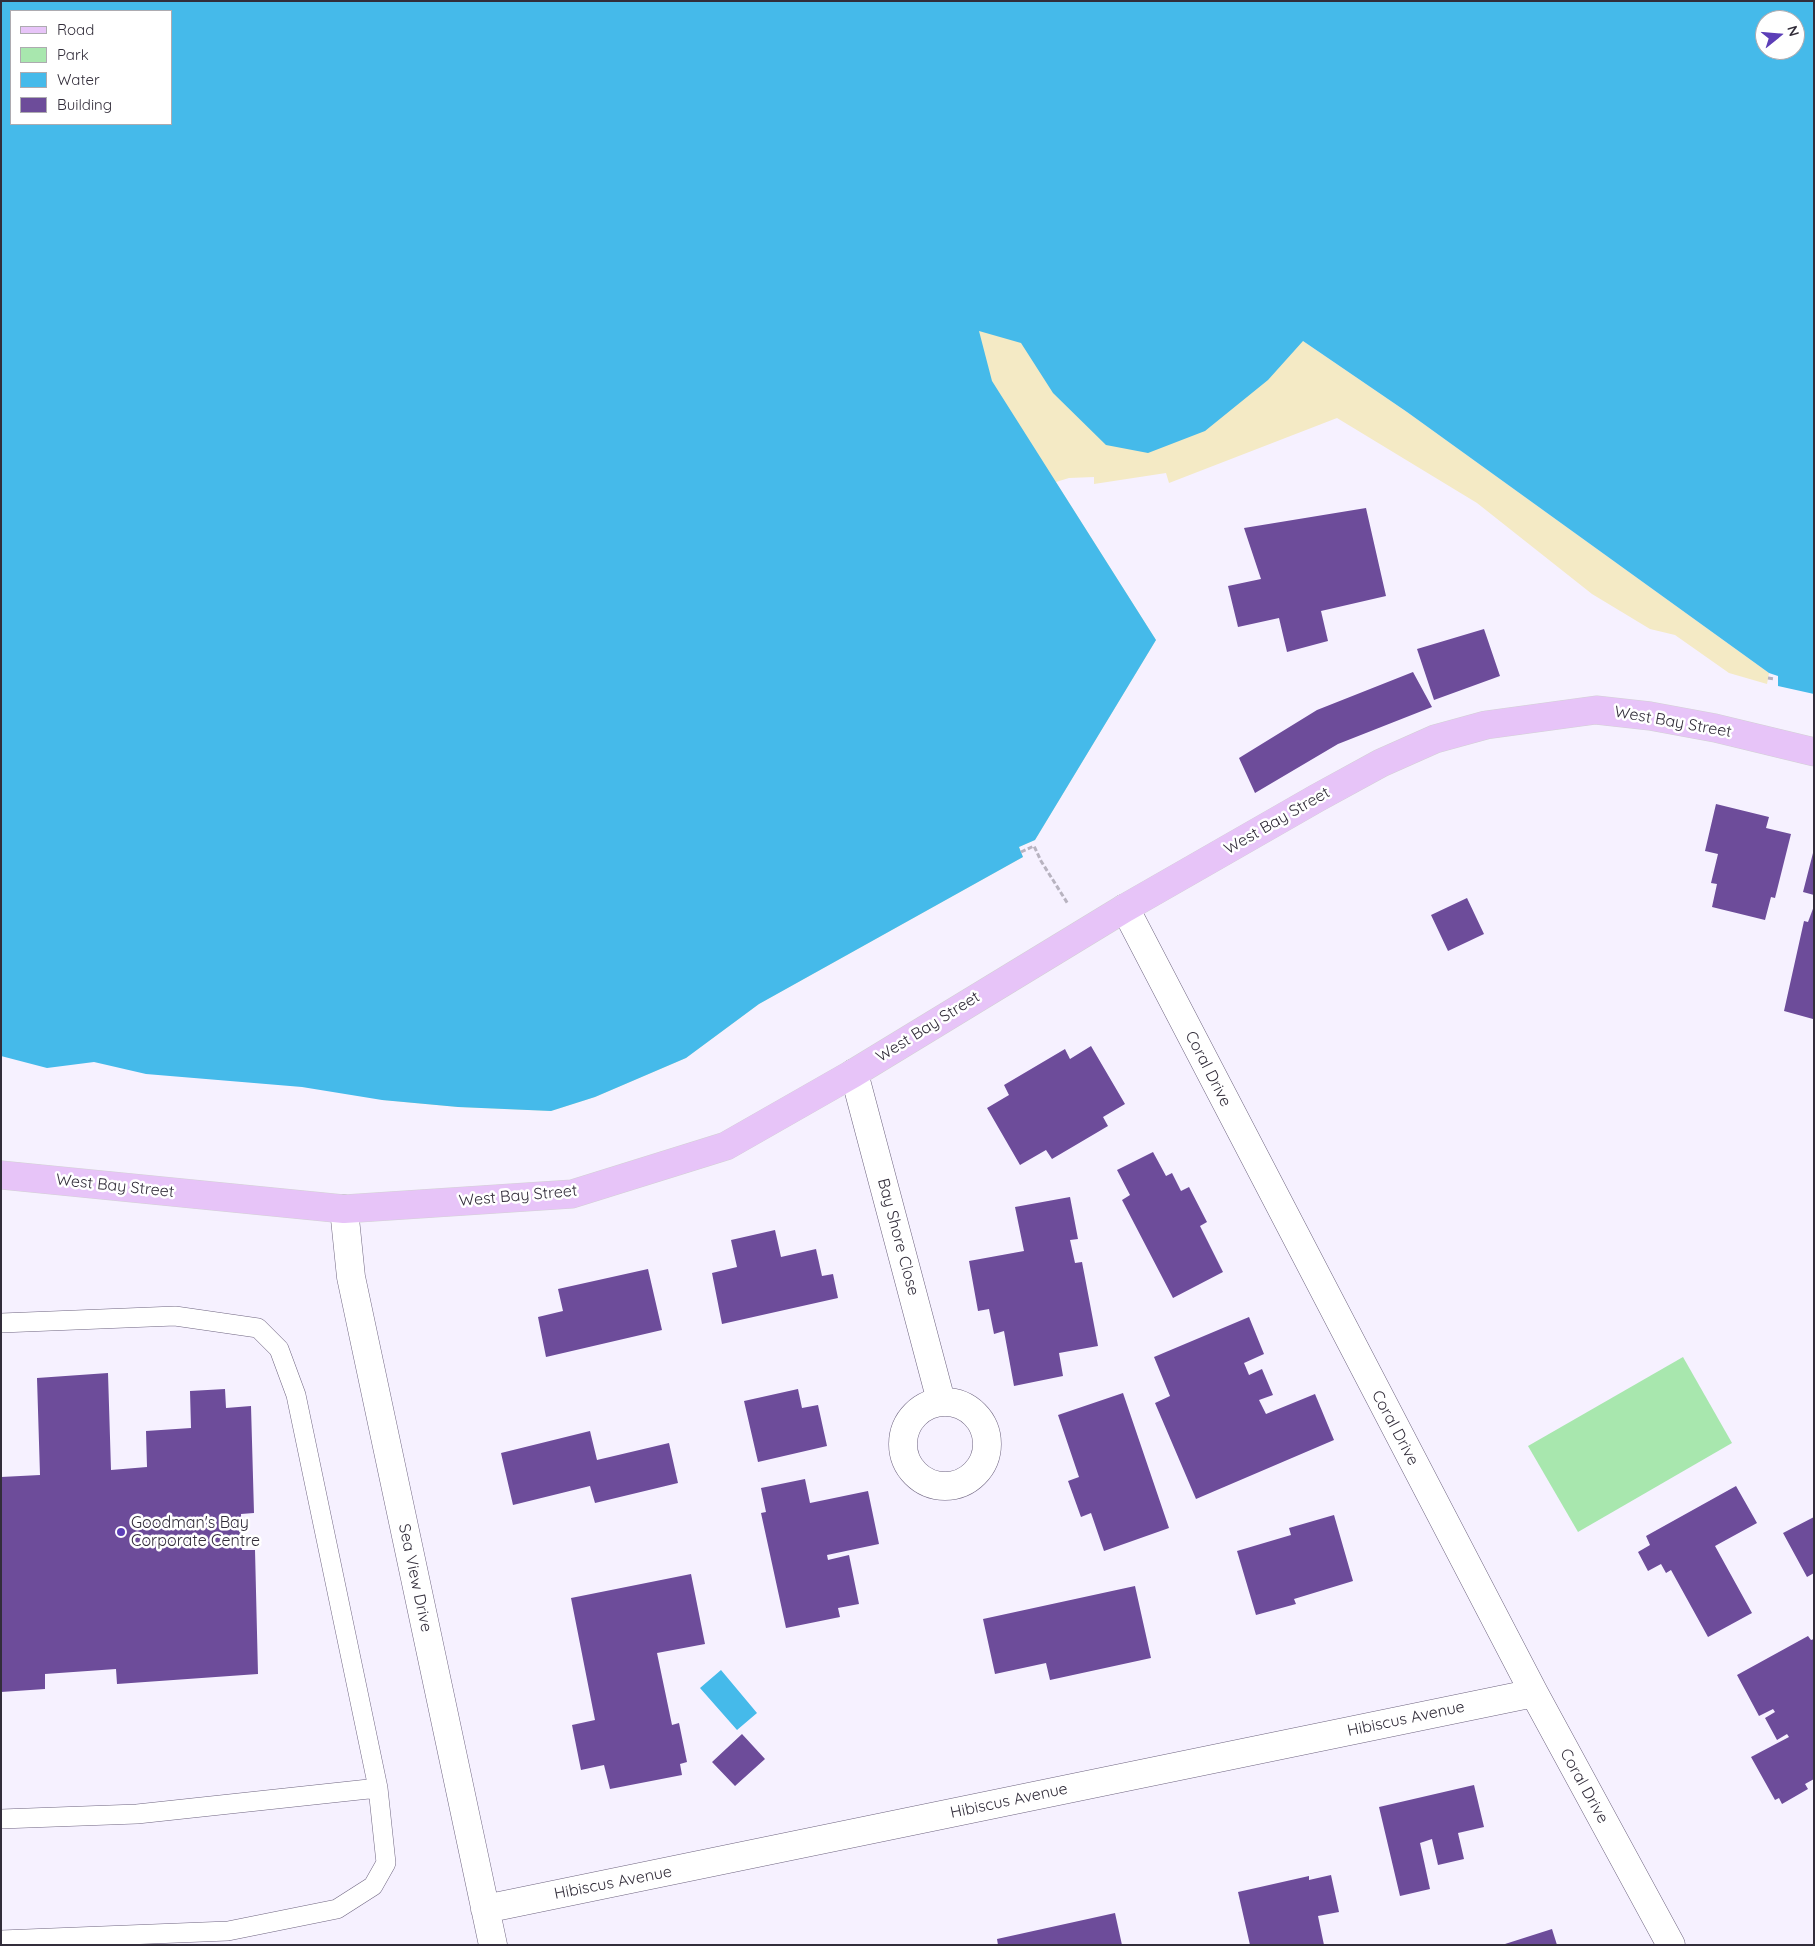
<!DOCTYPE html>
<html>
<head>
<meta charset="utf-8">
<style>
	body { margin:0 }
	#map { position:relative; width:1815px; height:1946px; overflow:hidden; background:#f6f1ff; font-family:Quicksand,sans-serif }
	canvas { display:block }
	.frame { position:absolute; inset:0; border:2px solid #322d3a; pointer-events:none }
	.legend { position:absolute; left:10px; top:10px; width:162px; height:115px; box-sizing:border-box; background:#fff; border:1px solid #adabb0; margin:0; padding:6px 9px; list-style:none; font-size:15px; color:#322d3a }
	.legend li { display:flex; align-items:center; gap:10px; height:25px }
	.legend b { width:25px; border:1px solid #adabb0 }
	.north { position:absolute; left:1755px; top:10px; width:50px; height:50px; box-sizing:border-box; background:#fff; border:1px solid #adabb0; border-radius:50%; rotate:73deg; font-size:14px; font-weight:700; line-height:20px; text-align:center; color:#322d3a }
	.north::after { content:''; display:block; margin:auto; width:18px; height:22px; background:#5c3eb7; clip-path:polygon(50% 0,100% 100%,50% 72%,0 100%) }
</style>
</head>
<body>
<div id="map">
<canvas width="1815" height="1946"></canvas>
<div class="frame"></div>
<ul class="legend">
<li><b style="height:6px;background:#e7c4f8"></b>Road</li>
<li><b style="height:14px;background:#a8e7ae"></b>Park</li>
<li><b style="height:14px;background:#45baea"></b>Water</li>
<li><b style="height:14px;background:#6d4c9a"></b>Building</li>
</ul>
<div class="north">N</div>
</div>
<script>
const g = document.querySelector('canvas').getContext('2d');
g.lineJoin = 'round';
function paint(path, color) {
  g.fillStyle = color;
  g.fill(path, 'evenodd');
}
function poly(rows) {
  const path = new Path2D();
  for (const r of rows) {
    if (r.length === 3) {
      path.moveTo(r[0] + r[2], r[1]);
      path.arc(r[0], r[1], r[2], 0, 2 * Math.PI);
      continue;
    }
    path.moveTo(r[0], r[1]);
    for (let i = 2; i < r.length; i += 2) path.lineTo(r[i], r[i + 1]);
  }
  return path;
}
function trace(path, color, width, dash) {
  g.strokeStyle = color;
  g.lineWidth = width;
  g.lineCap = dash ? 'butt' : 'round';
  g.setLineDash(dash || []);
  g.stroke(path);
}
function label(font, color, halo, rows, align = 'center') {
  g.font = font + ' Quicksand,sans-serif';
  g.lineWidth = 5;
  g.setLineDash([]);
  g.textBaseline = 'middle';
  g.strokeStyle = halo;
  g.fillStyle = color;
  for (const [text, x, y, turn = 0] of rows) {
    g.save();
    g.translate(x, y);
    g.rotate((+turn || 0) * Math.PI / 180);
    g.textAlign = isNaN(turn) ? turn : align;
    if (halo) g.strokeText(text, 0, 0);
    g.fillText(text, 0, 0);
    g.restore();
  }
}
paint(poly([
	[1683,1357,1732,1443,1578,1532,1528,1446]
]), '#a8e7ae');
paint(poly([
	[959,314,1303,341,1407,412,1769,673,1767,684,1729,673,1675,635,1650,629,1592,594,1477,503,1337,418,1169,483,1166,473,1094,484,1094,477,1069,478,1056,482,1156,640,1035,840,1019,847,1023,857,759,1004,686,1058,595,1097,551,1111,458,1107,382,1100]
]), '#f4eac5');
paint(poly([
	[1,1,1814,1,1814,694,1778,686,1778,676,1769,673,1407,412,1303,341,1268,380,1205,431,1148,453,1106,445,1053,393,1021,343,979,331,992,381,1156,640,1035,840,1019,847,1023,857,759,1004,686,1058,595,1097,551,1111,458,1107,382,1100,302,1087,146,1074,94,1062,47,1068,1,1056],
	[11,11,171,11,171,124,11,124],
	[1765,20,1795,20,1795,50,1765,50],
	[721,1670,757,1713,737,1730,700,1688]
]), '#45baea');
paint(poly([
	[1366,508,1386,596,1321,611,1328,641,1287,652,1279,618,1238,627,1228,586,1261,579,1244,528],
	[1484,629,1500,676,1434,700,1417,649],
	[1413,672,1432,707,1338,744,1255,793,1239,758,1317,710],
	[1716,804,1769,817,1766,828,1791,834,1775,898,1771,897,1765,920,1712,907,1717,884,1711,883,1718,854,1705,851],
	[1813,853,1814,853,1814,895,1803,892],
	[1467,898,1484,934,1448,951,1431,915],
	[1814,906,1814,1016,1813,1019,1784,1011,1804,921,1808,922],
	[1091,1046,1125,1104,1103,1117,1108,1126,1052,1159,1046,1150,1020,1165,987,1108,1009,1095,1004,1085,1065,1049,1070,1059],
	[1153,1152,1166,1176,1172,1173,1181,1191,1189,1187,1207,1222,1200,1226,1223,1272,1173,1298,1122,1200,1130,1195,1117,1170],
	[1070,1197,1078,1239,1070,1240,1075,1263,1082,1262,1098,1346,1059,1353,1063,1376,1014,1386,1004,1331,994,1334,989,1309,978,1311,969,1261,1024,1251,1015,1207],
	[775,1230,781,1257,816,1249,822,1276,833,1274,838,1298,722,1324,712,1273,737,1267,731,1240],
	[648,1269,662,1330,546,1357,538,1317,563,1311,558,1289],
	[1249,1317,1264,1354,1244,1363,1249,1375,1262,1369,1273,1395,1259,1400,1266,1414,1315,1394,1334,1440,1196,1499,1155,1403,1170,1396,1154,1357],
	[108,1373,111,1470,147,1467,146,1431,191,1428,190,1391,225,1389,226,1408,251,1406,254,1513,241,1514,242,1550,255,1550,258,1674,117,1684,116,1669,45,1674,45,1689,1,1692,1,1477,40,1475,37,1378],
	[798,1389,802,1408,818,1405,827,1446,758,1462,744,1401],
	[1123,1393,1169,1528,1104,1551,1091,1513,1081,1517,1068,1481,1079,1477,1058,1415],
	[590,1431,597,1460,669,1443,678,1483,595,1503,590,1486,513,1505,501,1453],
	[805,1479,810,1503,868,1491,879,1544,827,1555,828,1560,849,1555,859,1604,838,1608,840,1617,786,1628,761,1513,766,1512,761,1488],
	[1736,1486,1757,1523,1715,1546,1752,1613,1708,1637,1671,1570,1666,1573,1661,1564,1648,1571,1638,1552,1650,1545,1646,1536],
	[1334,1515,1353,1581,1294,1599,1296,1604,1256,1615,1237,1551,1291,1535,1289,1528],
	[1814,1517,1814,1573,1807,1577,1783,1533],
	[691,1574,705,1644,657,1653,672,1725,679,1723,687,1762,680,1764,682,1775,610,1789,604,1765,581,1770,572,1725,595,1720,571,1598],
	[1135,1586,1151,1658,1050,1680,1046,1663,995,1674,983,1619],
	[1808,1636,1811,1640,1814,1639,1814,1779,1805,1784,1808,1789,1782,1804,1779,1798,1775,1800,1751,1757,1789,1737,1787,1734,1777,1740,1765,1718,1775,1712,1773,1709,1759,1716,1737,1675],
	[742,1734,765,1759,735,1786,712,1762],
	[1474,1785,1484,1827,1458,1833,1464,1859,1438,1865,1432,1839,1420,1843,1430,1889,1400,1896,1379,1807],
	[1331,1875,1339,1912,1318,1916,1324,1945,1250,1945,1238,1892,1309,1876,1309,1880],
	[1115,1913,1122,1945,998,1945,997,1939],
	[1552,1929,1557,1945,1505,1945,1505,1944]
]), '#6d4c9a');
const lane = poly([
	[1,1323,175,1316,258,1328,279,1349,296,1395,378,1788,386,1863,373,1886,337,1909,228,1931,1,1940],
	[1,1819,137,1814,378,1788]
]);
const street = poly([
	[1125,908,1534,1693,1671,1945],
	[854,1073,941,1401],
	[344,1209,351,1277,493,1945],
	[945,1444,42],
	[485,1909,1534,1693]
]);
const primary = poly([
	[1,1175,344,1209,572,1194,726,1146,854,1073,1125,908,1317,798,1381,763,1435,739,1486,725,1596,710,1650,716,1715,728,1814,752]
]);
trace(lane, '#6f6581', 20);
trace(street, '#6f6581', 29);
trace(primary, '#d2d1d4', 29);
trace(poly([
	[1768,678,1775,679],
	[1021,852,1034,846,1041,861,1068,904]
]), '#b8b3c0', 3, [5, 2.5]);
trace(lane, '#fff', 19);
trace(street, '#fff', 28);
trace(primary, '#e7c4f8', 28);
for (const [x, y, r, color] of [
	[121,1532,5,"#5c3eb7"]
]) {
  const dot = new Path2D();
  dot.arc(x, y, r, 0, 2 * Math.PI);
  g.fillStyle = color;
  g.fill(dot);
  trace(dot, '#fff', 2);
}
label('16px', '#322d3a', '#fff', [
	["West Bay Street",1673,722,10],
	["West Bay Street",1277,821,-30],
	["West Bay Street",928,1027,-32],
	["Coral Drive",1208,1069,63],
	["West Bay Street",115,1186,6],
	["West Bay Street",518,1196,-5],
	["Bay Shore Close",898,1237,75],
	["Coral Drive",1395,1428,62],
	["Sea View Drive",415,1578,78],
	["Hibiscus Avenue",1406,1719,-12],
	["Coral Drive",1584,1786,61],
	["Hibiscus Avenue",1009,1801,-12],
	["Hibiscus Avenue",613,1883,-11]
]);
label('16px', '#322d3a', '#fff', [
	["Goodman's Bay",131,1523],
	["Corporate Centre",131,1541]
], 'left');
</script>
</body>
</html>
